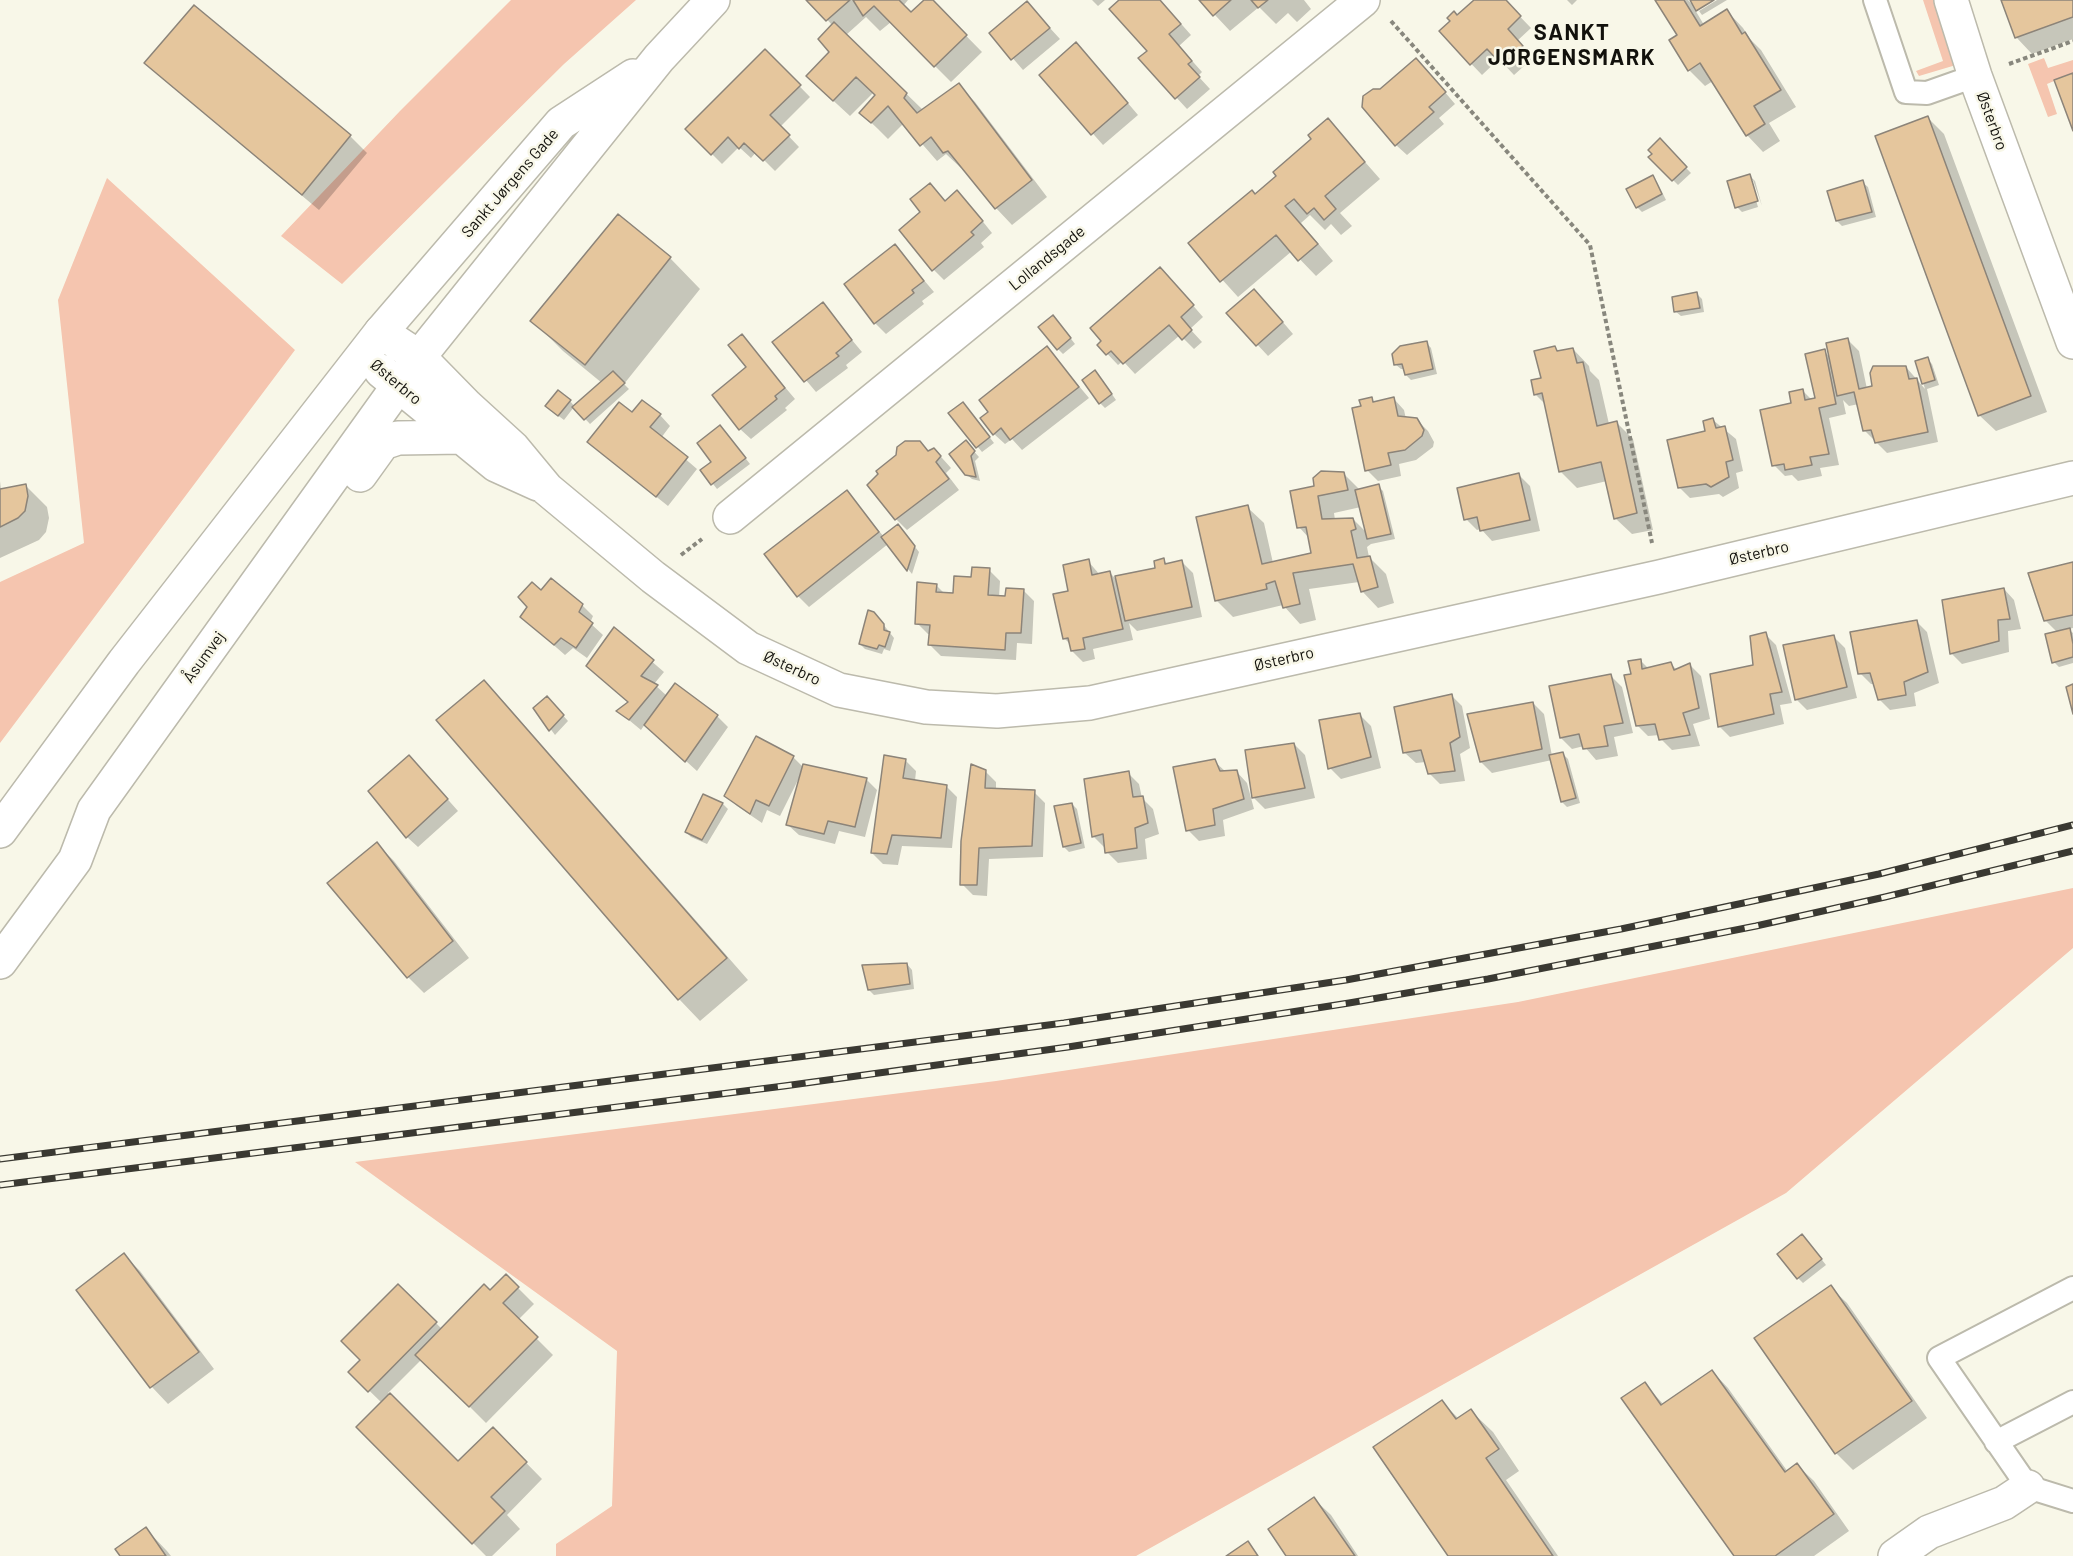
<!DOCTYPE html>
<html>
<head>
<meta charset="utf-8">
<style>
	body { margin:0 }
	canvas { display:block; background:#f8f7e8 }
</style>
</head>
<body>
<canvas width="2073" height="1556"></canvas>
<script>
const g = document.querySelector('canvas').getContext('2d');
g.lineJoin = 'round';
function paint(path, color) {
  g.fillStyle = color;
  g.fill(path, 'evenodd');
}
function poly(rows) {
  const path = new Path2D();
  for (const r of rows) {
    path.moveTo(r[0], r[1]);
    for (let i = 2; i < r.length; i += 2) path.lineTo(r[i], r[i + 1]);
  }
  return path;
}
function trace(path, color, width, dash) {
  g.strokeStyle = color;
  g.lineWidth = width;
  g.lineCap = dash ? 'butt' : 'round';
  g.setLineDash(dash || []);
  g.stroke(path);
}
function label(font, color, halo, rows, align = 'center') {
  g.font = font + ' Barlow,sans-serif';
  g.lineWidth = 5;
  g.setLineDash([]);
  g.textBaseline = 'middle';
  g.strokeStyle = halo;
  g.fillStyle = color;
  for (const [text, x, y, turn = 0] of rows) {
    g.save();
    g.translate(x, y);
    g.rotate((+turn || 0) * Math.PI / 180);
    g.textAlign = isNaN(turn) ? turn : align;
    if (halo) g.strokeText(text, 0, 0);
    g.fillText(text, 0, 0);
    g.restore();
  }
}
paint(poly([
	[511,0,636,0,564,64,342,284,281,236,400,111],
	[1923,0,1935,0,1956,65,1919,76,1916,71,1943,61],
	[2044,58,2048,68,2073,60,2073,73,2047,84,2057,114,2048,117,2028,64],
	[107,178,295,350,0,743,0,582,84,543,58,300],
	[2073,888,2073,948,1786,1193,1136,1556,556,1556,556,1544,612,1506,617,1351,355,1162,996,1081,1518,1002]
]), '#f5c5af');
paint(poly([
	[809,0,908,0,903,6,911,14,927,0,931,0,982,52,951,82,891,22,880,31,866,17,846,35,923,110,958,85,975,102,1047,197,1012,225,996,208,963,168,961,168,946,154,937,161,904,123,888,139,878,129,861,113,877,95,874,92,850,116,825,93,833,26],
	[1092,0,1105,0,1098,6],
	[1121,0,1160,0,1191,35,1179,46,1202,72,1198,76,1210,89,1187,109,1140,58,1149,51],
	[1201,0,1304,0,1311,9,1297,22,1288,13,1276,24,1259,7,1230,31],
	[1476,0,1504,0,1531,28,1517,41,1533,58,1514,75,1499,59,1482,75,1441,32],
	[1567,0,1577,0,1572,5],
	[1657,0,1688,0,1694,6,1691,0,1711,0,1694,8,1704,25,1727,11,1743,28,1750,39,1761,50,1796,107,1769,123,1780,141,1763,152,1747,135,1713,81,1705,86,1689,70,1679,36],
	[1717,0,1727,0,1702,15,1699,11],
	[2002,0,2073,0,2073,39,2032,54,2016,37],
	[1027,3,1060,39,1023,70,991,33],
	[194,7,350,136,367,153,319,210,163,79,146,63],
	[765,51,810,97,780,127,799,147,775,171,756,152,751,158,739,147,722,164,687,129],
	[1087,55,1138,115,1103,145,1041,75],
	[1427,71,1455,104,1439,118,1444,124,1407,155,1396,145,1380,91],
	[1928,118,1944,134,2047,412,1996,431,1979,415],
	[1328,120,1380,179,1340,213,1352,226,1341,235,1331,224,1325,230,1310,215,1301,223,1333,261,1316,276,1292,251,1238,297,1190,244,1256,196,1279,176,1313,140],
	[1660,141,1691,173,1678,185,1650,157],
	[1750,176,1755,181,1762,206,1753,180,1750,180,1758,207,1742,212,1737,207],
	[1652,177,1657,182,1666,200,1642,212,1637,207],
	[1862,182,1868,187,1876,217,1842,226,1837,221],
	[946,202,968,203,992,233,981,243,984,247,944,280,934,270],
	[618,216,670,258,700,289,624,384,629,389,590,424,574,407,564,420,552,411,570,401,575,407,602,383,563,351,533,321],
	[895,246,934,292,922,301,924,304,886,334,875,323],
	[1171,280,1203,317,1190,329,1202,342,1194,349,1180,335,1135,374,1123,361,1118,365,1099,345],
	[1697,294,1702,299,1704,312,1681,316,1675,311],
	[1265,301,1293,334,1268,356,1228,313],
	[822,304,862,352,846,365,848,368,816,392,774,342],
	[1058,322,1075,344,1063,354,1058,349],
	[742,336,795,399,785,408,787,410,751,439,740,429,748,367],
	[1848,340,1859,351,1867,389,1906,367,1925,389,1917,362,1927,359,1932,364,1939,385,1927,389,1938,442,1887,453,1864,430,1859,404,1849,406,1843,400,1846,414,1829,418,1839,465,1820,468,1822,476,1798,481,1792,475,1785,476,1774,465,1793,404,1802,390,1812,400,1817,399,1824,351,1830,357],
	[1426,342,1431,348,1437,374,1411,380,1406,375,1405,369,1401,369,1395,364],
	[1047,348,1089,398,1022,450,1012,439,1005,444,994,434,990,412],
	[1555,348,1560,352,1573,349,1589,366,1590,371,1599,380,1609,424,1617,423,1633,439,1653,530,1632,534,1615,518,1607,481,1577,488,1560,471,1546,405,1535,394],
	[1100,377,1116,400,1105,408,1100,403],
	[1371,399,1376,403,1394,399,1404,410,1406,419,1417,420,1428,431,1434,442,1433,447,1416,460,1399,464,1401,476,1378,481,1367,470],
	[968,409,994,443,982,452,950,413],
	[632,414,660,415,670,426,661,438,697,469,668,506,600,452,589,441],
	[1713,420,1736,439,1743,471,1736,473,1739,488,1723,497,1719,494,1690,498,1679,487],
	[725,432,750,464,717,489,702,470,713,462],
	[970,447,979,457,975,461,980,481,972,479,966,474],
	[934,449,951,468,946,473,959,490,907,530,896,519,929,452],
	[1344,474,1360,490,1378,486,1383,491,1395,539,1371,544,1367,547,1369,557,1386,574,1394,603,1378,608,1362,591,1359,582,1309,589,1316,620,1300,624,1283,605,1233,617,1216,600,1247,507,1264,523,1273,563,1313,554,1309,538,1299,527,1316,487],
	[1361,507,1367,533,1353,519,1335,520,1334,513],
	[1519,475,1530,486,1540,531,1492,541,1481,529,1477,530,1466,519],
	[0,481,1,490,26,486,47,507,49,518,46,532,39,540,0,558],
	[847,492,884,537,903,531,919,552,912,574,888,544,809,607,798,596],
	[1164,560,1168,565,1182,562,1193,573,1202,617,1137,631,1129,623,1133,640,1093,649,1095,659,1083,662,1072,651,1071,645,1064,638,1070,592,1088,561,1100,575,1109,572,1115,578,1157,569],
	[2073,564,2073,628,2068,629,2073,633,2073,663,2059,667,2054,662,2057,632,2045,620],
	[989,570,1000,581,999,597,1007,598,1023,590,1034,601,1032,644,1017,643,1016,660,941,656,930,645,931,634,928,634,917,623,936,585,945,594,955,594,972,578],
	[2004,589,2014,600,2021,629,2008,631,2009,652,1962,664,1951,653],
	[541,592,582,605,593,616,590,623,603,635,587,658,573,648,565,655,533,627],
	[879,619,894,638,890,651,884,649,882,654,865,649,860,644],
	[1916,621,1927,632,1939,683,1914,693,1916,706,1890,710,1879,699,1875,684,1871,684,1860,673],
	[614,629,664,672,654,684,667,696,675,685,717,716,728,727,697,771,645,724,641,730,618,711,629,702],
	[1765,634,1776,645,1792,703,1780,705,1784,724,1730,737,1719,726,1755,666],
	[1834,637,1845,648,1857,698,1807,710,1796,699],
	[1640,660,1649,669,1671,664,1677,670,1690,665,1701,676,1710,719,1693,724,1700,746,1672,750,1661,739,1660,735,1648,736,1637,725,1633,676],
	[1611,676,1622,687,1633,733,1614,737,1618,756,1596,760,1584,746,1572,749,1561,738],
	[484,682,505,703,748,980,700,1021,679,999],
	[1451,695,1462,706,1470,748,1460,754,1465,781,1440,784,1429,773,1426,762,1416,763,1405,753],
	[552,703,568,721,555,735,535,708],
	[1533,703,1544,714,1552,756,1563,754,1568,759,1580,803,1567,807,1562,802,1552,760,1492,773,1481,762],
	[1360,715,1371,726,1381,768,1341,779,1330,768],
	[1294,744,1305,755,1315,798,1265,809,1254,798,1247,751],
	[793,757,804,768,866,779,877,790,865,837,839,831,835,844,799,835,788,825,800,776,780,816,767,810,762,823,737,806,726,795],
	[905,760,916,771,915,781,946,786,957,797,952,848,902,846,898,865,883,864,872,853],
	[1214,761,1226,772,1236,771,1247,783,1254,809,1223,820,1225,836,1199,841,1188,830],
	[420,768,458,811,418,847,407,837],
	[985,771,996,782,996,790,1034,792,1045,803,1043,857,989,859,987,896,973,895,962,884],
	[1128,773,1139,784,1142,798,1153,809,1159,834,1145,839,1147,859,1118,863,1107,852,1106,847,1104,847,1093,836],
	[704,796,723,804,728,809,707,844,691,837,686,832],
	[1072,804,1077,809,1085,848,1069,852,1064,847],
	[377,844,394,861,469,958,424,993,408,977],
	[907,964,912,970,914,989,874,995,869,990],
	[1807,1241,1826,1265,1803,1283,1798,1278],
	[124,1255,140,1271,214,1369,168,1404,152,1387,78,1290],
	[506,1276,534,1304,518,1320,553,1355,486,1423,422,1359,388,1393,458,1463,493,1429,542,1479,507,1515,520,1529,492,1556,486,1556,358,1427,382,1403,350,1372,362,1360,398,1286,442,1329,490,1292],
	[1830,1287,1847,1303,1927,1418,1853,1470,1836,1453,1756,1338],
	[1712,1371,1728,1388,1788,1472,1797,1465,1814,1481,1849,1531,1814,1556,1736,1556,1645,1384,1664,1405],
	[1442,1402,1459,1419,1471,1411,1493,1432,1519,1471,1506,1480,1558,1556,1450,1556],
	[1314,1499,1331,1515,1358,1556,1288,1556],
	[146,1529,167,1551,171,1556,122,1556]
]), '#0003');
const building = poly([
	[806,0,850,0,826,21,806,0],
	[853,0,899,0,911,12,924,0,933,0,967,35,934,67,874,6,863,16,853,0],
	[1119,0,1160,0,1181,24,1169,34,1192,61,1188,64,1200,77,1175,99,1138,58,1147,51,1109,9,1119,0],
	[1199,0,1231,0,1213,16,1199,0],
	[1251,0,1268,0,1258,8,1251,0],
	[1474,0,1506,0,1521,16,1508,29,1523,46,1502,65,1487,49,1470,65,1439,31,1450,21,1447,18,1454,11,1457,15,1474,0],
	[1655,0,1684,0,1700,26,1727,9,1742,34,1745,32,1781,90,1754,106,1765,124,1746,136,1700,63,1688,71,1669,40,1677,35,1655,0],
	[1690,0,1714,0,1696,11,1690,0],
	[2001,0,2073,0,2073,17,2015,38,2001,0],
	[1027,1,1050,28,1011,60,989,33,1027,1],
	[194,5,351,135,302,195,144,63,194,5],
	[834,22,907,93,904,98,917,113,959,83,1032,180,995,209,948,151,943,153,931,137,920,146,888,106,871,123,859,113,875,95,856,77,833,101,806,76,829,52,818,39,834,22],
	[1076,42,1128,103,1091,135,1039,75,1076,42],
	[765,49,801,85,770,115,790,135,763,161,744,143,739,149,728,137,711,155,685,129,765,49],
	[1416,58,1446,92,1429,107,1434,112,1395,146,1362,107,1363,96,1373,89,1380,89,1416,58],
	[2073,73,2073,131,2054,80,2073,73],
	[1928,116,2031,396,1978,416,1875,136,1928,116],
	[1328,118,1365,162,1325,196,1336,209,1324,220,1314,208,1307,214,1294,199,1285,206,1318,244,1298,261,1276,235,1220,282,1188,243,1252,190,1255,194,1276,176,1273,172,1311,139,1308,135,1328,118],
	[1660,138,1687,167,1672,181,1648,157,1652,154,1648,150,1660,138],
	[1750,174,1758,201,1735,208,1727,181,1750,174],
	[1653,175,1662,194,1636,208,1626,189,1653,175],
	[1863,180,1872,212,1836,221,1827,191,1863,180],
	[930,183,945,201,957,190,983,221,971,232,974,235,932,271,899,230,920,212,910,199,930,183],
	[618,214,671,257,585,365,530,321,618,214],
	[895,244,924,281,912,290,914,293,874,324,844,284,895,244],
	[1160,267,1194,305,1181,317,1192,330,1182,340,1169,325,1123,364,1111,351,1106,355,1097,345,1101,341,1090,328,1160,267],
	[1254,289,1283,322,1256,346,1226,313,1254,289],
	[1697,292,1700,308,1674,312,1672,297,1697,292],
	[823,302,852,340,836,353,839,356,804,382,772,342,823,302],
	[1053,315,1071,338,1057,350,1038,327,1053,315],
	[742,334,785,388,775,396,777,399,739,430,712,395,746,367,728,345,742,334],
	[1848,338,1859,389,1872,386,1870,373,1873,366,1906,366,1909,379,1917,378,1928,432,1875,443,1871,430,1863,431,1854,392,1837,396,1826,343,1848,338],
	[1427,341,1433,369,1405,375,1402,364,1394,365,1392,354,1400,346,1427,341],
	[1047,346,1079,387,1010,440,1001,428,993,435,980,418,988,412,979,400,1047,346],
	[1555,346,1557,351,1573,348,1577,363,1583,362,1597,426,1617,421,1637,513,1614,519,1601,462,1559,472,1542,393,1534,395,1531,380,1541,378,1534,351,1555,346],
	[1825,349,1836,404,1819,408,1829,454,1810,457,1812,465,1785,470,1784,464,1772,466,1760,410,1791,403,1789,392,1803,389,1805,400,1815,398,1805,354,1825,349],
	[1928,357,1935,380,1922,384,1915,361,1928,357],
	[1095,370,1112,394,1099,404,1082,380,1095,370],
	[613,371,625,383,584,420,572,407,613,371],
	[558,390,571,400,558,416,545,406,558,390],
	[1372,397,1373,402,1394,397,1398,416,1417,418,1424,430,1422,436,1405,450,1388,453,1391,465,1365,471,1352,408,1361,406,1359,400,1372,397],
	[642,400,661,414,650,427,688,457,656,497,587,442,619,402,632,412,642,400],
	[963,402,990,437,976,448,948,413,963,402],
	[1713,418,1716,428,1725,426,1733,460,1726,462,1729,477,1711,487,1706,484,1678,488,1667,440,1705,431,1703,421,1713,418],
	[720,425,746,458,711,485,700,470,711,462,697,443,720,425],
	[966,440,975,451,971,456,976,477,965,475,949,454,966,440],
	[905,441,920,441,928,451,934,448,941,456,936,462,949,479,895,520,867,485,878,474,876,471,896,455,897,447,905,441],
	[1321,471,1344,472,1348,490,1318,496,1322,519,1353,518,1356,529,1351,531,1357,558,1370,556,1378,587,1361,592,1353,564,1293,573,1300,604,1283,608,1275,581,1266,584,1267,589,1215,601,1196,517,1248,505,1262,564,1311,553,1306,527,1297,528,1290,491,1314,486,1313,478,1321,471],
	[1519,473,1530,520,1480,531,1477,517,1464,520,1457,488,1519,473],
	[26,484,28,496,25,511,18,518,0,527,0,489,26,484],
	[1379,484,1391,534,1367,539,1355,490,1379,484],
	[847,490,879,532,797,597,764,554,847,490],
	[898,524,915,546,907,571,881,537,898,524],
	[1164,558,1165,564,1182,560,1192,607,1125,621,1115,576,1155,568,1154,561,1164,558],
	[1089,559,1092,575,1110,571,1123,629,1083,638,1085,649,1071,651,1068,638,1063,639,1053,594,1068,591,1063,565,1089,559],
	[2073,562,2073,615,2044,621,2028,573,2073,562],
	[972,567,990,568,988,595,1005,596,1006,588,1024,589,1021,633,1006,633,1005,650,928,645,930,625,915,624,917,582,937,584,936,592,953,593,954,576,971,577,972,567],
	[551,578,583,604,579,612,593,623,576,648,561,638,554,645,520,617,527,607,518,597,532,582,541,590,551,578],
	[2004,588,2010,619,1998,620,1999,641,1950,654,1942,600,2004,588],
	[868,610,874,612,884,624,884,630,890,632,885,647,879,645,877,649,859,644,868,610],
	[1917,620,1928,672,1904,682,1906,695,1878,700,1870,673,1858,674,1850,632,1917,620],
	[614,627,654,660,641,676,658,685,629,720,616,711,628,702,586,666,614,627],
	[2070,628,2073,644,2073,657,2052,663,2045,634,2070,628],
	[1766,632,1782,692,1770,694,1774,714,1718,727,1710,674,1753,665,1750,636,1766,632],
	[1834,635,1847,687,1795,700,1783,645,1834,635],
	[1641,659,1642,669,1671,662,1674,670,1690,663,1699,708,1683,713,1690,735,1659,740,1655,724,1636,726,1624,675,1631,674,1628,661,1641,659],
	[1611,674,1623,723,1604,726,1608,746,1583,749,1579,734,1560,738,1549,686,1611,674],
	[484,680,727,958,678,1000,436,720,484,680],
	[675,683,718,715,685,762,644,725,675,683],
	[2073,684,2073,714,2066,687,2073,684],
	[1452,694,1460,737,1450,743,1455,771,1428,774,1421,750,1403,753,1394,707,1452,694],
	[547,696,564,715,549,731,533,708,547,696],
	[1533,702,1542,749,1480,762,1467,714,1533,702],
	[1360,713,1371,757,1328,769,1319,720,1360,713],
	[756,736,794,756,769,806,756,800,750,814,724,796,756,736],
	[1294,743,1305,788,1252,798,1245,750,1294,743],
	[1563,752,1576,798,1561,802,1549,755,1563,752],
	[409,755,448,799,406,838,368,791,409,755],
	[884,755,906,759,903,778,947,785,941,838,892,835,887,854,871,853,884,755],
	[1215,759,1220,771,1237,770,1244,799,1213,809,1215,825,1186,831,1173,767,1215,759],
	[803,764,867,778,855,827,828,821,824,834,786,825,803,764],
	[971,764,986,770,985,788,1035,790,1032,846,979,848,977,885,960,885,961,841,971,764],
	[1129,771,1133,797,1143,796,1148,823,1135,828,1137,848,1105,853,1103,834,1092,837,1084,779,1129,771],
	[703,794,723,803,702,840,685,832,703,794],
	[1072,803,1081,843,1063,847,1054,806,1072,803],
	[377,842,453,941,407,978,327,883,377,842],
	[907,963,910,984,868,990,862,965,907,963],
	[1802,1234,1822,1259,1797,1279,1777,1254,1802,1234],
	[124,1253,199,1352,150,1388,76,1290,124,1253],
	[506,1274,519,1287,503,1303,538,1337,469,1407,415,1355,484,1284,490,1290,506,1274],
	[398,1284,437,1322,368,1392,348,1372,360,1360,341,1341,398,1284],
	[1831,1285,1912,1401,1835,1454,1754,1338,1831,1285],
	[1712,1370,1785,1472,1797,1463,1834,1514,1775,1556,1734,1556,1621,1398,1645,1382,1661,1405,1712,1370],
	[390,1393,458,1461,493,1427,527,1462,491,1497,505,1511,472,1544,356,1427,390,1393],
	[1442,1400,1456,1419,1471,1409,1499,1449,1486,1458,1553,1556,1448,1556,1373,1447,1442,1400],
	[1314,1497,1355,1556,1286,1556,1268,1529,1314,1497],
	[146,1527,166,1556,120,1556,115,1549,146,1527],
	[1248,1541,1258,1556,1226,1556,1248,1541]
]);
paint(building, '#e5c69d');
trace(building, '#8c8479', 1.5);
const service = poly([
	[1875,0,1906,92,1927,93,1975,76],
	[2073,1288,1939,1358,2028,1487,2073,1501],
	[1996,1442,2073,1402]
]);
const minor = poly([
	[1951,0,1975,76,2073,342],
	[381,332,561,123,633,76],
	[419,357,659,58,713,0],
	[730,517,1363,0],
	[1895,1556,1929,1532,2004,1503,2028,1487]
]);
const tertiary = poly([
	[381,371,496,465,538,484],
	[360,475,383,443,398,438,463,437],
	[0,831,124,662,381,332,419,357,467,406,513,448,547,489,653,577,748,648,839,690,926,707,997,711,1090,703,1659,577,2073,478],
	[0,962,75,860,94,810,419,357]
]);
trace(service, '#bcbaac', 26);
trace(minor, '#bcbaac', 36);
trace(tertiary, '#bcbaac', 36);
trace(poly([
	[1391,21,1590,245,1652,543],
	[2009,64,2073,41],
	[681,555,702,539]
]), '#88877d', 4, [4.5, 3]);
trace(service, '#fff', 22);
trace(minor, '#fff', 33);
trace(tertiary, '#fff', 33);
const rail = poly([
	[0,1159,1064,1023,1346,980,1621,929,1753,901,1879,874,2073,825],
	[0,1185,784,1086,1068,1047,1349,1003,1488,979,1756,926,1885,897,2073,851]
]);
trace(rail, '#3a3932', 7);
trace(rail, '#f8f7e8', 4.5, [14]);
label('16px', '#12110c', '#f8f7e8', [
	["Østerbro",1992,121,70],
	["Sankt Jørgens Gade",510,183,-49],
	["Lollandsgade",1047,258,-39],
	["Østerbro",396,382,40],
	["Østerbro",1759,553,-13],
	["Åsumvej",204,657,-54],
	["Østerbro",1284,659,-13],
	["Østerbro",792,668,25]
]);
g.letterSpacing = '1.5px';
label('bold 22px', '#12110c', '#f8f7e8', [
	["SANKT",1572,33],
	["JØRGENSMARK",1572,58]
]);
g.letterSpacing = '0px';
</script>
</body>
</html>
